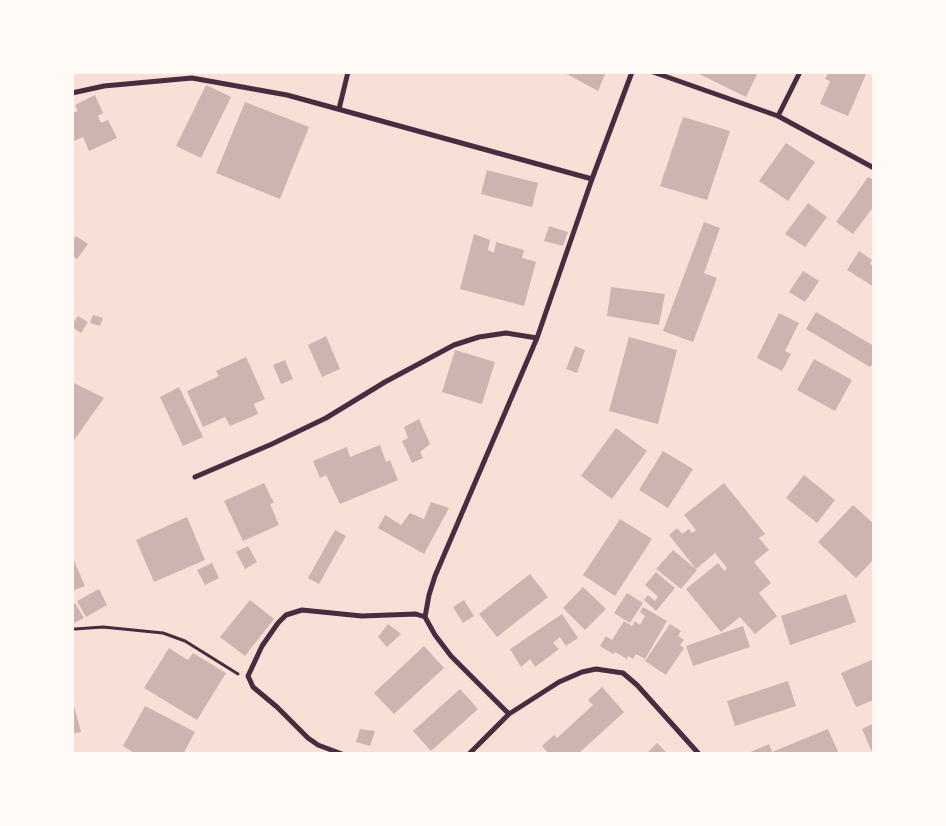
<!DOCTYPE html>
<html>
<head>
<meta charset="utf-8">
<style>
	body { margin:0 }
	#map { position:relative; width:946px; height:826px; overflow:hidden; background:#f7e1d7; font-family:Barlow,sans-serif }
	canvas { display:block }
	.frame { position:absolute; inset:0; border:74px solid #fffaf5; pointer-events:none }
</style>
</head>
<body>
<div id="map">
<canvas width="946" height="826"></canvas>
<div class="frame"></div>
</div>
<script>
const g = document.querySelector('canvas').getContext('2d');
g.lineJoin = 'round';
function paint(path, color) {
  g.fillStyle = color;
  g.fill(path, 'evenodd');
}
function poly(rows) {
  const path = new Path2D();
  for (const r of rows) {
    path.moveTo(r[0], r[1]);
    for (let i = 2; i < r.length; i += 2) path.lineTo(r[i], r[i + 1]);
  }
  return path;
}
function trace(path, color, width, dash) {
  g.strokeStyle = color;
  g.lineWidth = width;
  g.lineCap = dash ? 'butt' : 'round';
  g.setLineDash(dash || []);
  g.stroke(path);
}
paint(poly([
	[563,72,606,72,598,91],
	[695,72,758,72,746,97],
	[828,72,867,72,848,116,820,104,830,81,825,79],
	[206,85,231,97,201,158,176,146],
	[95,95,103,113,98,116,101,123,108,120,117,138,89,151,83,137,72,142,72,113,78,111,75,105],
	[245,102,309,127,280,199,216,173],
	[683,117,730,131,707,200,660,186],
	[786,143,815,162,788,201,759,181],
	[487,170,538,183,532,207,481,194],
	[868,177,874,180,874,206,853,234,836,222],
	[808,203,827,217,805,247,785,234],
	[704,222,720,228,704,273,717,278,693,342,663,331],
	[549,226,568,232,563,246,544,241],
	[474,234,490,240,488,250,494,253,496,242,524,250,522,258,536,262,524,306,460,289],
	[76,236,88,244,77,259,72,256,72,241],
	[859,251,872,260,870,264,874,266,874,287,847,270],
	[803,271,819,281,805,302,789,292],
	[611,287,665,294,659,325,607,316],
	[816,312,874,346,874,362,870,367,806,329],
	[779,313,799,323,785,351,791,354,782,371,757,358],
	[93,315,103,318,100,326,90,323],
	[78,316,88,322,81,333,72,327,72,325],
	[326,336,340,369,322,377,308,345],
	[629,337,677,350,658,424,609,411],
	[575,346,585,350,577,373,566,369],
	[455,350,495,362,482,404,442,392],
	[246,357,265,399,254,404,258,414,230,426,225,417,203,427,187,391,219,376,216,371],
	[814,359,852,380,835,411,797,390],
	[285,360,293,379,281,384,273,365],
	[72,382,104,398,72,443],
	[179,387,203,437,183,446,160,397],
	[419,419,430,444,420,452,423,458,412,463,402,441,408,438,404,427],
	[616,428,647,451,612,499,581,476],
	[380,445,386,462,390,460,398,480,340,504,326,475,320,478,313,461,347,447,350,457],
	[663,451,693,469,668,508,639,490],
	[804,475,835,500,817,523,786,498],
	[264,483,274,503,270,504,279,525,243,541,224,501],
	[724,483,765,534,759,538,769,550,754,562,771,583,759,593,777,616,755,634,740,617,721,632,686,589,718,563,724,571,727,568,715,553,696,569,669,535,677,528,682,534,689,529,692,533,696,530,684,515],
	[431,502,449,508,424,554,378,528,385,515,401,525,410,513,424,519],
	[853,505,874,524,874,559,856,578,818,542],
	[187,517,205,560,154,582,136,540],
	[620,519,652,539,615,596,583,575],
	[335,530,346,536,319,584,308,578],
	[248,546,257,562,245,569,236,552],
	[673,550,697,570,681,589,656,569],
	[72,556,85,586,72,591],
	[212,563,219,578,205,585,197,570],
	[656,572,675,588,656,611,644,600,648,595,655,601,658,597,645,585],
	[530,574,548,597,497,637,479,614],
	[583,587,606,609,585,630,563,608],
	[99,589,107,605,86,617,77,601],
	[627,593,643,603,630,623,614,613],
	[846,594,856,622,790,645,781,616],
	[250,600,274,619,245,656,220,637],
	[464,600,474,616,463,623,453,607],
	[75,603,84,618,72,624,72,604],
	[643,607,667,621,645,659,636,654,633,659,628,656,627,659,615,652,613,654,600,646,606,636,612,640,624,621,632,626,635,621,640,625,645,616,640,612],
	[562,614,578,638,566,646,560,637,553,643,559,649,535,667,530,659,521,667,510,649],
	[388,624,401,634,387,647,378,637],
	[670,624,681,631,678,636,684,640,680,645,684,648,666,675,645,661],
	[743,626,750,647,693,666,686,646],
	[424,646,444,668,394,714,374,693],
	[169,648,188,660,193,653,226,673,197,720,144,688],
	[874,659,874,700,856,707,841,673],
	[788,681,796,706,735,726,727,701],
	[602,687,624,712,578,754,549,754,542,746,554,735,557,738,593,705,588,700],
	[460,689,478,709,431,751,413,731],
	[72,698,81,732,72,734],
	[145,706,195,732,183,754,136,754,123,746],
	[874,723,874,754,873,754,862,729],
	[360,729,375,731,370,746,356,742],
	[828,729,839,754,746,754,769,744,772,752],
	[657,743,668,754,646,754]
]), '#ccb4b1');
trace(poly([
	[75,629,103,627,163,633,185,641,238,674]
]), '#4a2c40', 3);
trace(poly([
	[653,72,778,116,874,168],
	[72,93,104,86,192,78,287,95,592,179],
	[339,109,348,72],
	[778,116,800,72],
	[195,477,272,444,326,418,385,382,454,345,479,337,506,333,537,338],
	[509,714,559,682,582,672,596,669,623,673,637,685,699,754],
	[342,754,318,745,308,738,277,707,253,687,248,676,262,646,278,623,286,615,302,610,362,616,416,614,425,617],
	[469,754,509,714,451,656,435,635,425,617,429,595,435,576,537,338,592,179,632,72]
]), '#4a2c40', 5);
</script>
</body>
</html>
